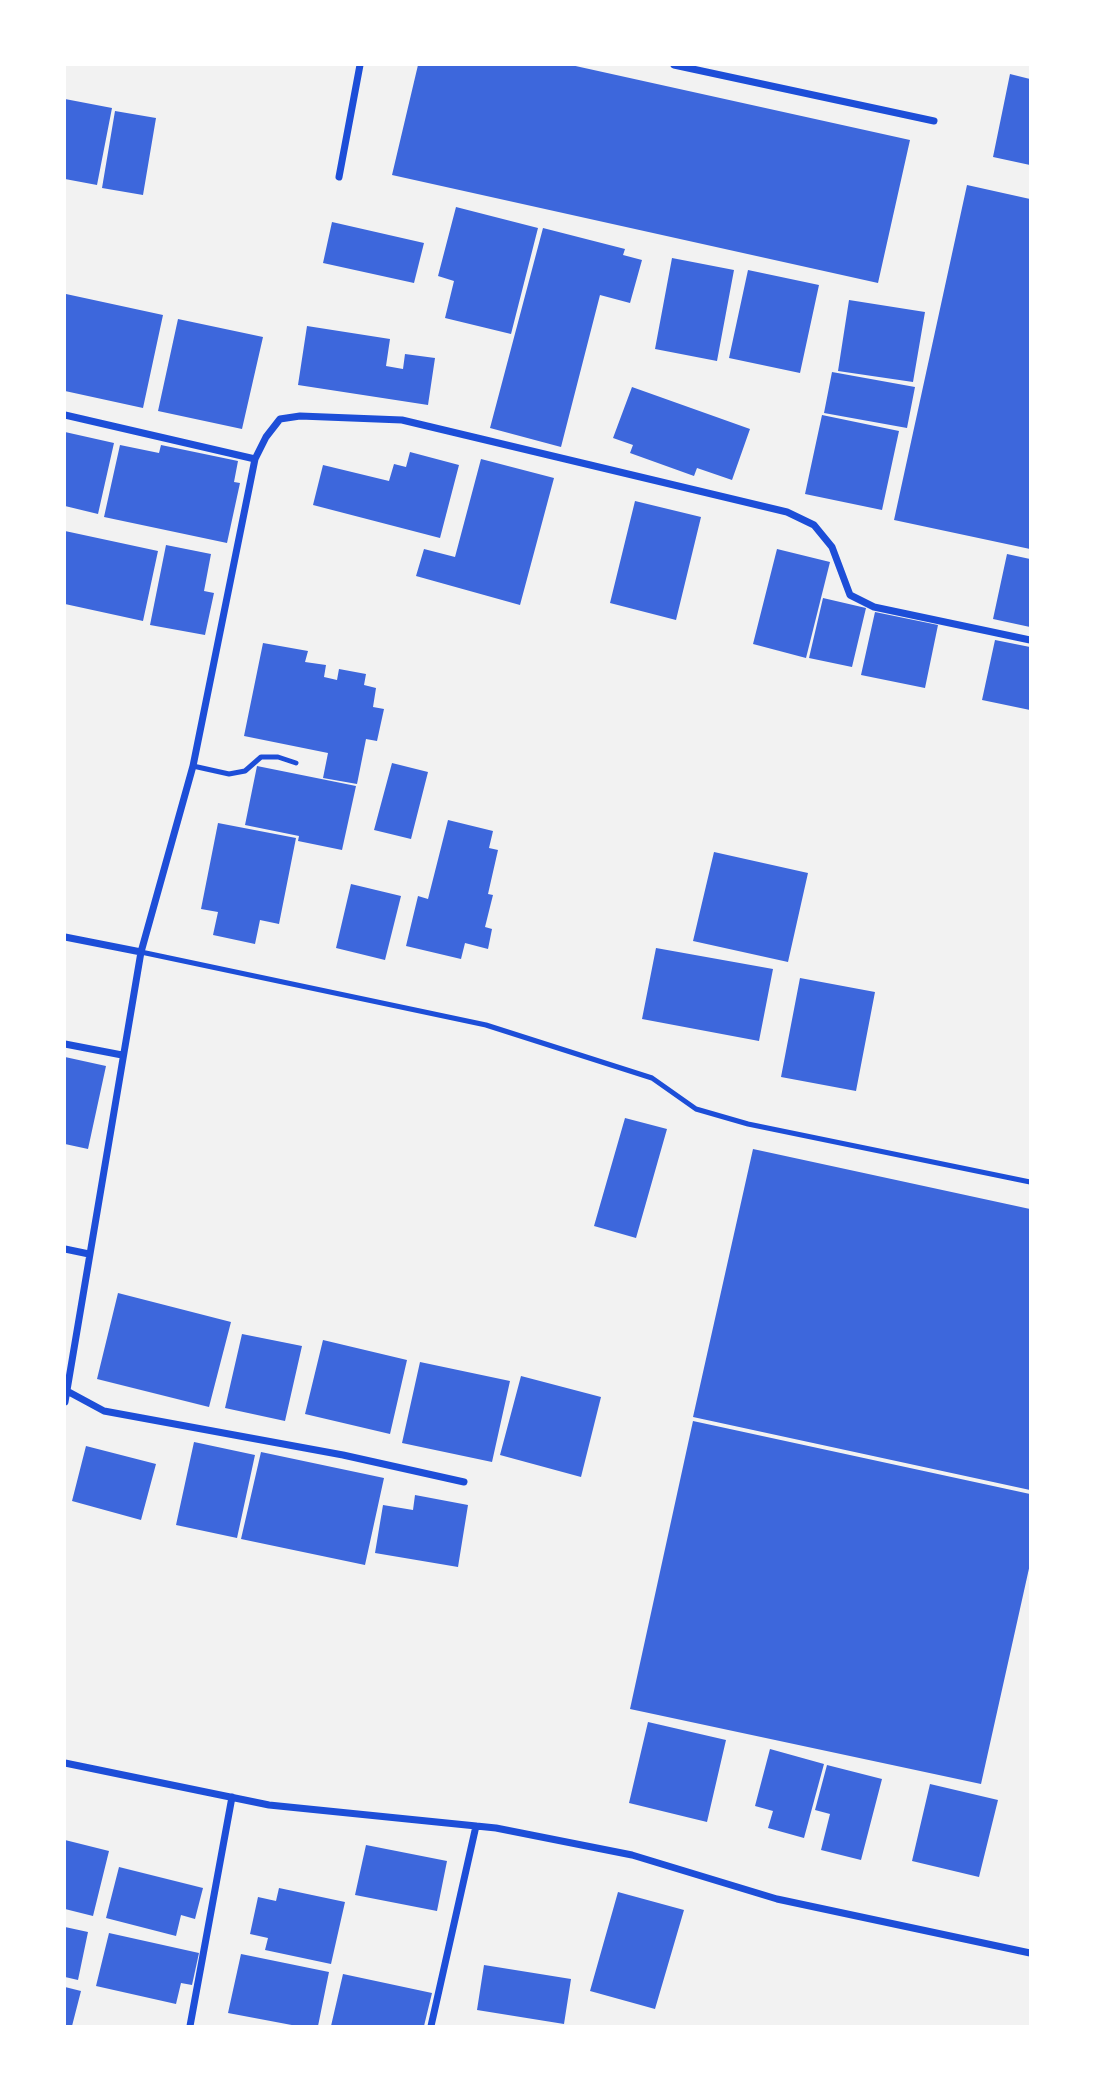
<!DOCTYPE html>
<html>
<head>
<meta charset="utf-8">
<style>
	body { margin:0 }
	#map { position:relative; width:1095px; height:2091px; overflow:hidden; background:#f2f2f2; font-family:"Sofia Sans Condensed",sans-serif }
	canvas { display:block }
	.frame { position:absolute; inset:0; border:66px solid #fff; pointer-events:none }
</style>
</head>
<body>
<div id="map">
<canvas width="1095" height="2091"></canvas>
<div class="frame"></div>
</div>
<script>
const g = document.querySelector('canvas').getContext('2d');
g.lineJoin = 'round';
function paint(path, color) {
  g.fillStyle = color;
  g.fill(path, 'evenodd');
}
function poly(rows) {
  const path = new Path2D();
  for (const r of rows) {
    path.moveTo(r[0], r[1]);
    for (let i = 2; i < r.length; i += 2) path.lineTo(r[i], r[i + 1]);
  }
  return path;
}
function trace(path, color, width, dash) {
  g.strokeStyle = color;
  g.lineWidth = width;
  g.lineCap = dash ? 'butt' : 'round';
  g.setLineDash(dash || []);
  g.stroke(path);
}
paint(poly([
	[418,65,571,65,910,140,878,283,392,175],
	[1010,74,1030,79,1030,165,993,157],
	[65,99,112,108,97,185,65,179],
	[115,111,156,118,143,195,102,188],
	[967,185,1030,199,1030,549,894,520],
	[456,207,538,228,511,334,445,318,454,281,438,276],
	[332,222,424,243,414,283,323,263],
	[543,228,625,249,623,255,642,260,630,303,600,295,561,447,490,428],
	[672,258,734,270,717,361,655,349],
	[748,270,819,285,800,373,729,358],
	[66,294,163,315,143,408,65,391],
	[849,300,925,312,913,382,838,371],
	[178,319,263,337,242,429,158,411],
	[307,326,390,339,386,366,403,369,405,354,435,358,428,405,298,385],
	[832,372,915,387,907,428,824,413],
	[632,387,750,429,732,480,697,468,694,476,630,453,633,445,613,438],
	[822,415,899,431,882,510,805,494],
	[65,432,114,443,98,514,65,506],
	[120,445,159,453,161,445,238,461,234,482,240,483,227,543,104,517],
	[410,452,459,465,440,538,313,505,323,465,389,481,394,464,406,467],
	[481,459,554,478,520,605,416,576,424,549,455,557],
	[635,501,701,517,676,620,610,603],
	[65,531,158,551,143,621,65,604],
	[166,545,211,554,204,591,214,593,205,635,150,625],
	[777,549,830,562,806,658,753,644],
	[1007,554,1030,559,1030,627,993,619],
	[823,598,866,608,852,667,809,658],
	[875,612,938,625,925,688,861,675],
	[995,640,1030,647,1030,710,982,700],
	[263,643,308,651,305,662,326,665,324,677,337,680,339,669,366,674,364,685,376,688,373,707,384,709,377,741,366,739,357,784,323,778,328,753,244,736],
	[392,763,428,772,411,839,374,830],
	[257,766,356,786,342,850,298,841,299,836,245,825],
	[448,820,493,831,489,848,498,850,488,894,493,895,485,927,492,929,488,949,465,943,461,959,406,946,418,896,428,899],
	[218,823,296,838,279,924,260,920,255,944,213,935,218,912,201,909],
	[714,852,808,873,788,962,693,941],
	[351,884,401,896,385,960,336,948],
	[656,948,773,969,759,1041,642,1019],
	[800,978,875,992,856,1091,781,1077],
	[65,1057,106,1066,88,1149,65,1144],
	[625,1118,667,1129,636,1238,594,1226],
	[753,1149,1030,1209,1030,1490,693,1417],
	[118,1293,231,1322,209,1407,97,1379],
	[242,1334,302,1346,285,1421,225,1408],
	[323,1340,407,1360,390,1434,305,1414],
	[420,1362,510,1381,492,1462,402,1443],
	[521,1376,601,1397,581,1477,500,1455],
	[693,1421,1030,1494,1030,1564,981,1784,630,1709],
	[194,1442,255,1455,237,1538,176,1525],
	[86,1446,156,1464,141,1520,72,1501],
	[261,1452,384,1478,365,1565,241,1539],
	[415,1495,468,1505,458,1567,375,1553,383,1505,413,1510],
	[648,1722,726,1740,707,1822,629,1803],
	[770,1749,824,1764,804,1838,768,1828,773,1811,755,1806],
	[827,1765,882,1779,861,1860,821,1850,830,1814,815,1810],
	[930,1784,998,1800,979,1877,912,1861],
	[65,1840,109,1851,93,1916,65,1909],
	[366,1845,447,1861,437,1911,355,1895],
	[119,1867,203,1888,195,1919,181,1915,176,1936,106,1918],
	[279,1888,345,1902,331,1964,265,1950,268,1938,250,1934,258,1897,276,1901],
	[618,1892,684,1910,655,2009,590,1991],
	[65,1927,88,1932,78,1980,65,1977],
	[109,1933,199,1953,192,1985,181,1983,176,2004,96,1986],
	[241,1954,329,1972,318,2026,297,2026,228,2013],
	[484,1965,571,1979,564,2024,477,2010],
	[343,1974,432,1993,424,2026,331,2026],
	[65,1987,81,1991,72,2026,65,2026]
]), '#3d67dc');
trace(poly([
	[193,766,229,774,245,771,261,757,278,757,296,763],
	[141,952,486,1025,652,1078,696,1109,748,1124,1030,1182]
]), '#1d4ed8', 5);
trace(poly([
	[674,65,934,121],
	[339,177,360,65],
	[65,415,255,459],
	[65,937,141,952],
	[65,1044,122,1055],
	[65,1249,89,1254],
	[67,1391,104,1411,343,1455,464,1482],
	[65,1402,141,952,193,766,255,459,266,437,280,419,300,416,402,420,787,512,814,525,832,547,850,595,874,607,1030,640],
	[65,1763,269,1805,496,1828,632,1855,777,1899,1030,1953],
	[190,2026,232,1797],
	[431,2026,476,1826]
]), '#1d4ed8', 7);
</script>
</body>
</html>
